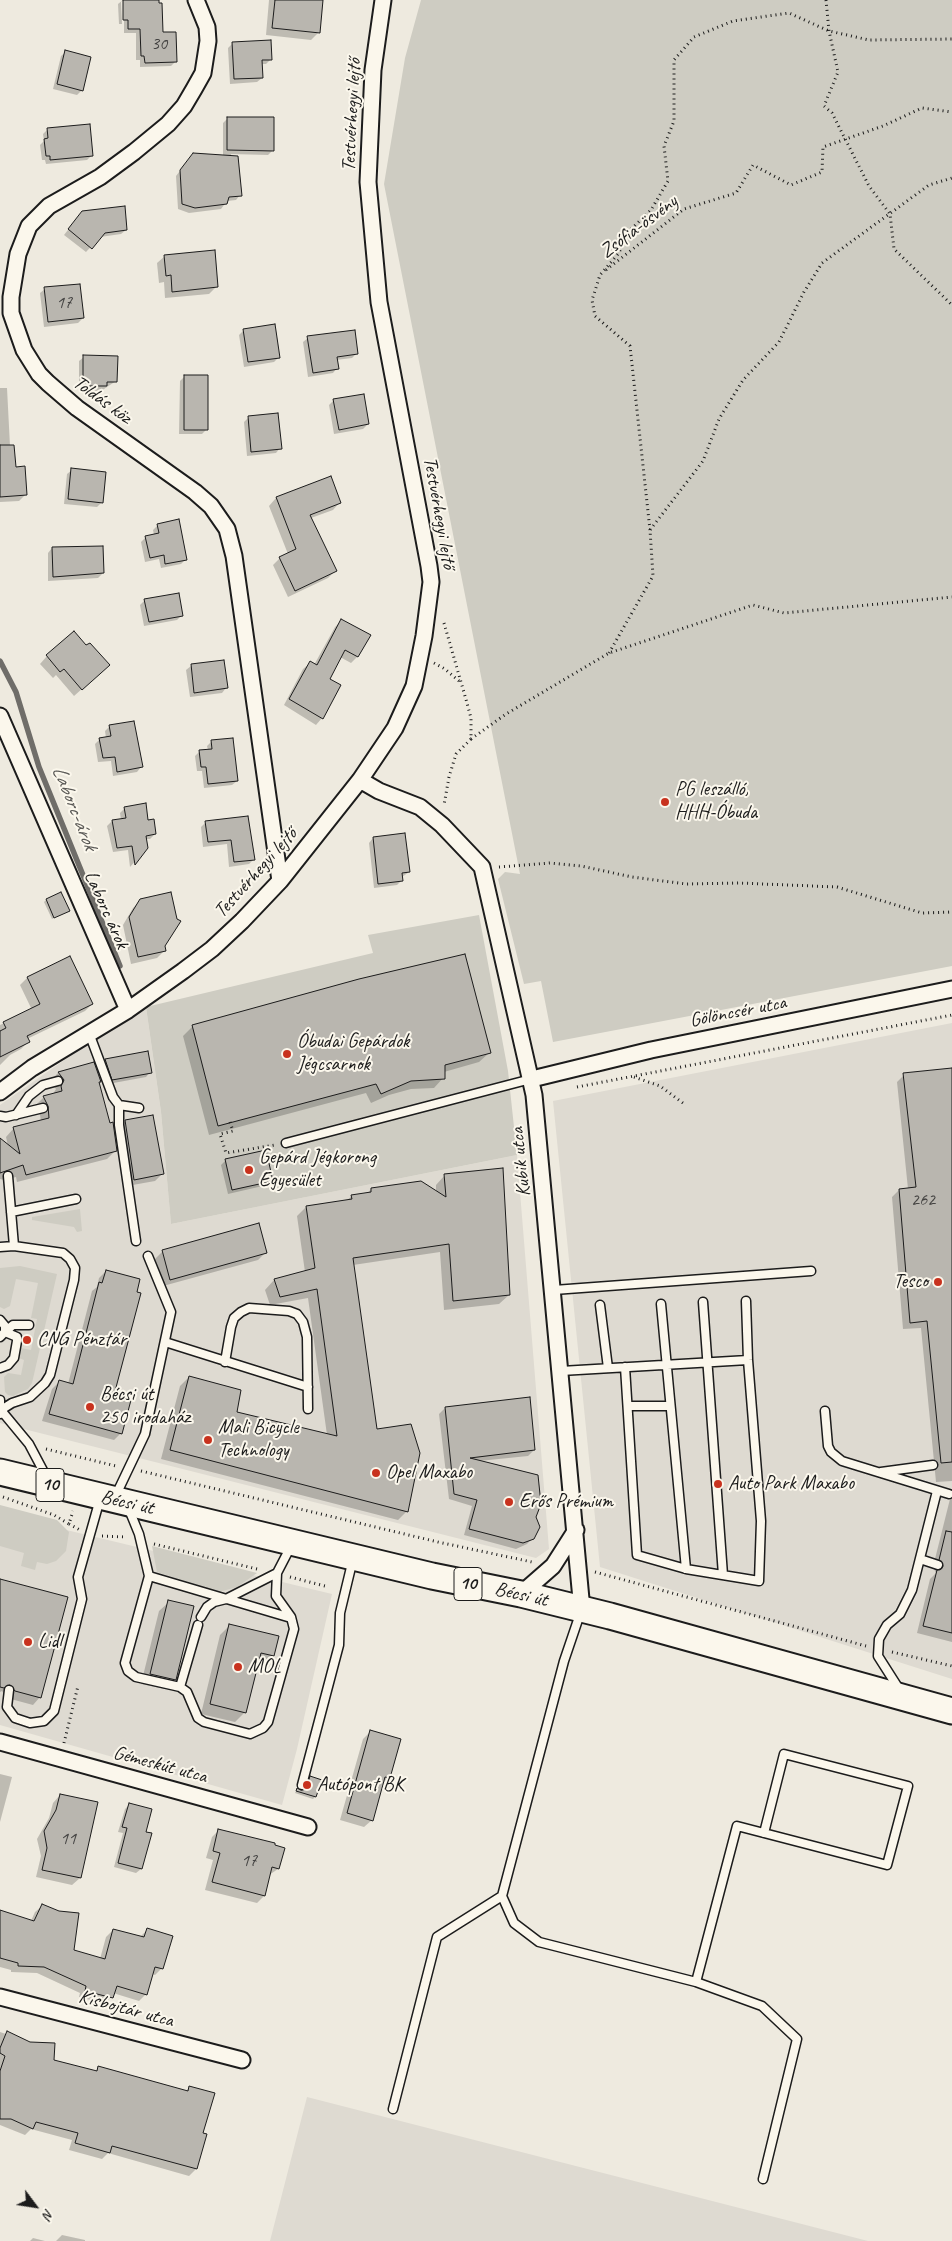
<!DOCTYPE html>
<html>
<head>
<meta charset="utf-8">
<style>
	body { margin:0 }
	#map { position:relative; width:952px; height:2241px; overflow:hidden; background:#eeeadf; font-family:Caveat,sans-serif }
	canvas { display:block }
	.north { position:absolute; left:10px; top:2181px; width:50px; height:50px; -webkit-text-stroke:4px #fbf7ec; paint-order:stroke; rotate:121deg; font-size:14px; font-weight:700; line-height:20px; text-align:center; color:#1c1c1c }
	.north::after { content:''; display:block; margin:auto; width:18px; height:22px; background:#1c1c1c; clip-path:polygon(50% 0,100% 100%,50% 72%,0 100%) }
</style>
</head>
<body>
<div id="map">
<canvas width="952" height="2241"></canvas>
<div class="north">N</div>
</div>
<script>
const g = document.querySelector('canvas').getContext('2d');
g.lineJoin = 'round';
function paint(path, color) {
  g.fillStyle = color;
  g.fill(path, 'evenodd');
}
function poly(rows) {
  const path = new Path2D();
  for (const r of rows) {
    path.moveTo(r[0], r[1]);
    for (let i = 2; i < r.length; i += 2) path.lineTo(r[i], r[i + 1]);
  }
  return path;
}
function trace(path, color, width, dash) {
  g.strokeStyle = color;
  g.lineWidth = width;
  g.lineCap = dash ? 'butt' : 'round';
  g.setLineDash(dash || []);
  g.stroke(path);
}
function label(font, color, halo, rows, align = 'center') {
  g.font = font + ' Caveat,sans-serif';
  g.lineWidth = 4;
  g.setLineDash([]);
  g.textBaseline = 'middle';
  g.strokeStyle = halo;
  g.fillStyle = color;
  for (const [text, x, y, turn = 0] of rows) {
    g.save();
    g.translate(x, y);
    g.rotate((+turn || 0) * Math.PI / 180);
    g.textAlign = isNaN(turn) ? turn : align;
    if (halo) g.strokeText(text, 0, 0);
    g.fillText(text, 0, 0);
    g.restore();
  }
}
paint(poly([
	[146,1007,161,1112,171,1224,517,1155,549,1549,536,1558,0,1423,0,1105,93,1040],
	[952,1023,952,1679,600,1567,553,1101],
	[0,1514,332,1594,297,1749,282,1805,0,1725],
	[307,2097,868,2241,270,2241]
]), '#dedad1');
paint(poly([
	[421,0,952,0,952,966,553,1042,541,981,524,984,498,879,505,872,520,874,384,184,405,58],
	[479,915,508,1071,517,1155,171,1224,161,1112,146,1007,373,953,368,935],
	[80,1209,82,1231,77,1232,74,1227,32,1220,32,1217],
	[20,1266,57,1274,32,1383,28,1389,13,1396,8,1395,5,1392,4,1377,8,1373,21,1375,24,1360,19,1358,21,1348,31,1350,37,1319,31,1318,38,1283,16,1279,10,1306,4,1309,0,1307,0,1268],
	[0,1505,57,1520,69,1532,66,1551,56,1561,47,1564,37,1562,35,1570,21,1566,24,1553,0,1546],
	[152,1546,257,1573,237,1587,219,1592,157,1572]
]), '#ceccc2');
paint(poly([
	[123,0,121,2,122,24,119,24,118,4],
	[124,0,158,0,162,34,176,61,171,66,140,67,140,60,136,60,136,33,124,33],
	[269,0,322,0,318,33,311,40,266,35],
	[233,43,271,59,266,64,261,64,262,78,257,82,230,84,228,48],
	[66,52,82,90,77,95,53,89,61,56],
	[228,118,273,150,268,155,231,154,240,195,236,200,227,201,221,209,189,213,178,209,176,176,193,154,223,156,223,123],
	[48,129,92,155,87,160,46,164,45,160,42,160,40,145,44,141,43,134],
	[78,217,126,230,121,234,100,237,86,252,64,235],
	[165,256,216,287,209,294,165,298,164,282,159,283,157,263],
	[45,289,83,318,78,323,44,327,40,293],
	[244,330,279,357,274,362,244,367,239,335],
	[308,338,357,353,352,358,336,360,337,368,333,373,308,377,303,342],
	[84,357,116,381,101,391,79,390,79,361],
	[185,376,206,430,202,434,179,434,180,381],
	[0,388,7,388,10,446,14,468,25,495,19,501,0,502],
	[334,400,368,424,363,429,334,434,329,405],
	[249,417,280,448,276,453,247,456,244,422],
	[72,470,102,502,97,507,64,504,67,474],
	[330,477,340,502,333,510,311,518,335,571,328,578,288,597,273,565,280,558,288,554,269,506,276,498],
	[158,525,186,559,181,564,161,568,159,559,145,562,141,542,146,537,154,535,153,530],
	[52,548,103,573,98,578,48,581,48,553],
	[145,600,182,615,177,620,144,626,140,605],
	[341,621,357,657,351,663,340,657,328,679,340,686,322,718,316,725,284,705,303,669,310,663,314,665,335,627],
	[47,656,101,672,74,696,56,675,53,678,40,664],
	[191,666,226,688,222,693,190,697,186,670],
	[110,726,141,767,137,772,113,776,111,761,98,762,95,744,100,739,106,738,105,731],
	[212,741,237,781,232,785,204,788,202,771,197,771,195,756,200,751,208,750,207,746],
	[125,808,147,821,155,834,150,839,146,839,147,848,130,867,128,850,113,852,107,826,112,821,121,820,120,813],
	[247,817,254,859,249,864,229,867,227,844,203,847,201,827,206,822],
	[373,838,409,872,402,877,402,880,397,885,374,888,369,843],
	[46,900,68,911,52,919,44,902],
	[141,900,164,951,157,958,131,964,123,925,133,908],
	[69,957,92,1004,85,1011,27,1039,28,1042,21,1049,10,1055,0,1065,0,1025,32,1010,20,985,27,978],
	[193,1026,489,1053,479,1062,444,1072,443,1078,434,1088,411,1089,389,1095,371,1103,366,1093,209,1135,183,1036],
	[147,1052,150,1072,146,1077,108,1084,101,1065,105,1060],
	[93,1064,116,1150,107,1159,17,1182,16,1177,4,1180,0,1179,0,1140,8,1146,6,1137,14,1128,41,1121,40,1115,36,1105,44,1097,53,1094,56,1089,50,1081,58,1073],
	[952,1069,952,1481,936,1482,921,1328,903,1329,892,1197,899,1190,908,1189,897,1082,904,1075],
	[125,1121,162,1174,155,1181,127,1186,118,1128],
	[226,1160,271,1181,267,1185,228,1194,221,1165],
	[445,1175,509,1295,499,1304,444,1310,440,1252,353,1265,376,1430,407,1511,398,1520,161,1459,180,1386,189,1377,235,1412,327,1435,308,1298,270,1305,265,1290,274,1280,305,1272,297,1216,306,1207,346,1201,352,1196,367,1194,371,1189,436,1192,436,1185],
	[163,1251,265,1253,258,1260,163,1286,155,1259],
	[106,1271,113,1396,121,1433,114,1440,42,1421,52,1389,59,1382,68,1384,92,1291,97,1287,99,1278],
	[445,1408,534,1450,528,1456,479,1461,535,1517,538,1527,537,1533,527,1544,516,1549,464,1535,472,1506,449,1499,439,1414],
	[952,1491,952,1642,917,1633,930,1579,936,1573,933,1567],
	[0,1581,40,1697,33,1705,7,1698,2,1691,0,1692],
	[169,1602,174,1680,165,1689,141,1684,159,1611],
	[230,1625,273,1655,263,1665,257,1664,245,1712,235,1722,201,1714,220,1635],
	[370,1732,389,1777,382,1784,372,1820,364,1827,340,1820,363,1739],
	[0,1774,12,1777,0,1822],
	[311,1777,315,1797,313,1799,295,1793,297,1789,301,1792,305,1790],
	[60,1795,80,1878,72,1885,36,1877,41,1856,37,1839,49,1818,53,1803],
	[130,1804,145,1832,141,1869,136,1873,114,1867,123,1833,118,1832,125,1809],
	[219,1830,278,1869,269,1875,264,1896,257,1903,205,1890,213,1860,206,1858,212,1837],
	[42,1906,73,1951,100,1959,106,1937,113,1930,141,1936,147,1930,162,1968,155,1975,152,1974,146,1994,139,2001,113,1993,106,2004,79,1997,80,1993,37,1973,11,1972,11,1970,0,1967,0,1912,31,1921,35,1912],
	[0,2032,6,2034,52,2061,95,2072,98,2068,185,2092,190,2087,202,2133,206,2135,196,2169,189,2176,108,2153,102,2159,69,2150,72,2140,31,2129,25,2135,0,2125],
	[62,2235,85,2240,85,2241,56,2241],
	[33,2238,45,2241,30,2241]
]), '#0003');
trace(poly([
	[0,661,16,692,39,767,120,966]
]), '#6f6d69', 5.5);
const building = poly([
	[123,0,159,0,159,3,162,3,163,32,176,32,177,62,145,63,144,56,141,56,140,29,128,29,128,20,123,20,123,0],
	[275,0,323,0,320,33,272,28,275,0],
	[271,40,272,60,262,60,263,78,234,79,232,42,271,40],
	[65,50,91,57,83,91,57,84,65,50],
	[227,117,274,117,274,151,227,150,227,117],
	[90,124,93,156,50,160,50,156,46,156,44,139,48,138,47,128,90,124],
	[193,153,238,156,242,196,229,197,227,204,195,208,182,204,180,170,193,153],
	[125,206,127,230,105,233,92,249,68,229,82,211,125,206],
	[215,250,218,287,172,292,171,275,166,276,164,255,215,250],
	[80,284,84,318,48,322,44,287,80,284],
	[275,324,280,358,248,362,243,329,275,324],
	[355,330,358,354,337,357,339,369,313,373,307,336,355,330],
	[83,355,118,356,117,382,107,382,107,386,83,386,83,355],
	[184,375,208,375,208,430,184,430,184,375],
	[364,394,369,424,339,430,333,399,364,394],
	[278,413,282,449,251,452,248,416,278,413],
	[0,445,14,445,16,467,25,466,27,495,0,497,0,445],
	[71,468,106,472,103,503,68,499,71,468],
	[331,476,341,503,310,515,337,571,295,591,279,557,296,549,276,497,331,476],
	[179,519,187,560,165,564,164,555,150,558,145,536,159,533,157,524,179,519],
	[103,546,104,573,53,577,52,547,103,546],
	[179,593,183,616,149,622,144,599,179,593],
	[341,619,371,635,358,657,345,650,330,679,341,685,323,719,289,699,310,661,317,665,341,619],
	[74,631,86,645,90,643,110,665,82,690,64,669,60,672,46,655,74,631],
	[224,660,228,688,194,693,191,664,224,660],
	[134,721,143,767,117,772,115,757,103,758,99,738,111,736,109,725,134,721],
	[233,738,238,781,208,784,206,767,201,767,199,750,212,749,211,740,233,738],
	[146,803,148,820,154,819,156,834,146,836,148,848,135,865,132,846,117,848,112,820,126,818,124,807,146,803],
	[248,816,255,860,234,862,231,840,208,842,205,821,248,816],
	[405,833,410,872,402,873,403,881,378,884,373,837,405,833],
	[61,892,70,911,54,918,46,899,61,892],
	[171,892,177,919,181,921,165,946,166,951,138,957,129,917,140,899,171,892],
	[465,954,491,1053,445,1065,445,1079,411,1081,381,1094,376,1084,218,1126,192,1025,359,979,465,954],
	[70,956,93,1004,27,1036,30,1042,0,1057,0,1031,6,1028,3,1022,40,1004,27,977,70,956],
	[148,1051,152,1073,112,1080,105,1059,148,1051],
	[94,1062,101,1082,99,1082,110,1123,113,1122,117,1151,26,1175,23,1165,0,1173,0,1138,20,1154,13,1127,49,1118,48,1106,43,1096,62,1091,61,1086,64,1080,58,1072,94,1062],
	[952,1068,952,1462,941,1463,927,1321,910,1323,899,1189,916,1187,903,1073,952,1068],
	[153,1115,164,1174,134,1180,125,1120,153,1115],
	[266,1150,273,1181,232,1190,225,1159,266,1150],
	[503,1168,510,1295,453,1301,449,1244,353,1258,377,1429,411,1424,420,1453,408,1512,170,1450,189,1376,241,1390,237,1412,337,1436,317,1289,280,1297,274,1279,315,1268,306,1206,352,1199,351,1195,371,1192,371,1188,421,1181,446,1197,444,1174,503,1168],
	[259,1223,267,1253,170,1280,162,1250,259,1223],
	[106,1270,140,1279,137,1292,141,1293,114,1395,131,1400,122,1434,49,1414,59,1380,73,1384,99,1282,102,1283,106,1270],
	[530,1397,535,1450,470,1458,538,1475,541,1504,536,1517,540,1527,534,1539,523,1543,469,1529,477,1500,454,1494,445,1407,530,1397],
	[946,1531,952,1532,952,1633,923,1626,937,1570,941,1569,943,1566,939,1560,946,1531],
	[0,1579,68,1597,41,1698,15,1691,10,1685,4,1688,0,1687,0,1579],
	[168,1600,194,1606,176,1680,150,1674,168,1600],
	[229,1624,279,1636,274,1656,261,1653,246,1713,210,1704,229,1624],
	[370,1730,401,1739,390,1778,385,1777,373,1821,347,1813,370,1730],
	[310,1776,322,1780,316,1797,296,1791,297,1788,301,1790,306,1789,310,1776],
	[60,1794,98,1802,81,1878,42,1870,47,1848,44,1831,56,1810,60,1794],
	[129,1803,152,1809,146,1832,152,1833,142,1869,118,1863,127,1828,122,1827,129,1803],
	[218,1829,275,1843,275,1845,285,1848,279,1869,272,1867,265,1896,212,1882,220,1853,213,1851,218,1829],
	[42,1904,59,1911,79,1913,74,1950,105,1959,113,1929,144,1937,147,1928,173,1936,163,1969,155,1967,147,1995,117,1986,113,1998,85,1991,86,1986,44,1967,18,1966,18,1963,0,1958,0,1910,34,1921,42,1904],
	[7,2031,30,2042,55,2043,54,2060,97,2071,98,2066,188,2091,189,2086,215,2093,203,2133,207,2134,197,2169,112,2146,110,2153,75,2143,78,2133,36,2122,33,2129,11,2119,0,2119,0,2071,5,2056,0,2053,0,2048,7,2031]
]);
paint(building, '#b9b6af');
trace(building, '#1c1c1c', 1);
const service = poly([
	[89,1033,113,1097,119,1105,139,1108],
	[119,1105,119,1125,136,1241],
	[16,1115,29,1096,43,1085,58,1081],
	[0,1116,6,1117,43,1108],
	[286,1143,531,1079],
	[8,1176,14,1246],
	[11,1212,76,1199],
	[0,1247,14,1246,63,1253,70,1259,75,1268,74,1280,50,1375,45,1383,30,1397,12,1403,1,1410],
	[554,1290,811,1271],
	[703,1302,723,1575],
	[661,1304,686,1569],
	[600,1305,608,1368],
	[0,1320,5,1326,5,1332,0,1337],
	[165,1342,308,1387],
	[225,1362,231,1327,234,1318,241,1312,249,1308,289,1311,297,1314,303,1322,307,1337,308,1409],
	[625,1367,637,1555,686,1569,759,1581,761,1521,748,1360,746,1301],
	[0,1368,8,1365,14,1358,17,1341,17,1337,5,1332,13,1325,29,1325],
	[561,1371,748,1360],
	[0,1400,0,1414],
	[628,1406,669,1406],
	[0,1409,29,1444,47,1478],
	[825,1411,828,1446,831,1452,842,1461,949,1494],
	[881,1472,933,1465],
	[115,1497,145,1434,171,1312,148,1256],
	[128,1507,139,1534,149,1576,125,1663,128,1671,136,1677,180,1687,187,1692,198,1718,204,1722,250,1734,263,1728,268,1722,294,1629,291,1617,276,1596,277,1573,291,1546],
	[920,1559,938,1565],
	[149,1576,291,1618],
	[581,1611,564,1661,502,1896,514,1923,539,1942,696,1982,762,2006,797,2039,763,2179],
	[201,1617,207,1607,214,1602,226,1599,277,1573],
	[180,1687,198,1625],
	[899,1689,878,1656,879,1639,887,1625,900,1614,912,1590,937,1491],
	[9,1690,7,1707,15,1718,30,1723,44,1721,54,1711,82,1599,78,1577,100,1499],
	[302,1785,339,1645,340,1613,353,1559],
	[696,1982,737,1826,887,1865,908,1786,784,1754,764,1833],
	[393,2109,437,1937,502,1896]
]);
const minor = poly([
	[196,0,207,27,208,41,203,73,194,89,184,106,168,124,134,152,100,177,49,206,29,226,18,254,11,297,11,313,24,350,39,374,48,383,77,408,195,492,211,506,227,529,234,556,280,881],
	[0,716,128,1010],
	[360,780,379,791,420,807,442,825,482,867,534,1095,582,1610],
	[532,1079,651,1050,952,989],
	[0,1092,32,1068,128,1010,183,971,212,949,242,921,280,881,360,780,395,728,414,686,424,636,431,582,429,566,379,302,368,182,373,70,383,0],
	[521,1594,553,1566,576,1530],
	[0,1742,308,1827],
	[0,1997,242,2060]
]);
const primary = poly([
	[0,1472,432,1576,521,1594,610,1616,952,1711]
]);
trace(service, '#1c1c1c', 11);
trace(minor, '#1c1c1c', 19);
trace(primary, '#1c1c1c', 29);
trace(poly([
	[826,0,829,31,838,72,824,106,832,113,869,186,890,214,894,249,952,305],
	[606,270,684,209,736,193,753,165,791,185,822,172,823,147,883,126,922,108,952,112],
	[650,530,630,346,595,316,592,300,600,275,619,253,626,234,651,210,668,181,664,146,674,121,674,60,694,37,733,21,789,13,829,31,869,40,952,39],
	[444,623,467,703,471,718,471,739,456,754,449,777,444,805],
	[609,653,653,576,650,530,703,461,719,419,743,380,779,342,804,292,822,263,929,185,952,178],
	[434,663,445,669,459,681],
	[471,739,506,714,609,653,753,605,784,613,952,597],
	[499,867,550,863,581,866,632,877,686,884,739,883,837,887,922,913,952,912],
	[634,1077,660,1086,683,1103],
	[577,1087,952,1015],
	[230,1122,233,1131,220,1134,226,1153,275,1145],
	[46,1449,116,1466],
	[141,1471,438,1542,532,1562],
	[3,1497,54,1515,69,1524,73,1511],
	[69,1524,80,1530],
	[102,1536,126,1537],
	[154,1544,257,1569],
	[595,1572,866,1646],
	[290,1577,325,1586],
	[892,1652,952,1666],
	[64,1743,78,1686]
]), '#1c1c1c', 3, [1, 4]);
trace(service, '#fbf7ec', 8);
trace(minor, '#fbf7ec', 15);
trace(primary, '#fbf7ec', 25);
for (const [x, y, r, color] of [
	[665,802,5,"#c8321e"],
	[287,1054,5,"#c8321e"],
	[249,1170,5,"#c8321e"],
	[938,1282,5,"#c8321e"],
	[27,1340,5,"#c8321e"],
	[90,1407,5,"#c8321e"],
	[208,1440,5,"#c8321e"],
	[376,1473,5,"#c8321e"],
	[718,1484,5,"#c8321e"],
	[509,1502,5,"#c8321e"],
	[28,1642,5,"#c8321e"],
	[238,1667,5,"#c8321e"],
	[307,1785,5,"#c8321e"]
]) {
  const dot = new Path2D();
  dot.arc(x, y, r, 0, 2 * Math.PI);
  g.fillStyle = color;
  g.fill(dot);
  trace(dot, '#fbf7ec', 2);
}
label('18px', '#434241', null, [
	["30",159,44],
	["17",64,303],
	["262",923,1200],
	["11",68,1839],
	["17",249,1861]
]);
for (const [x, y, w] of [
	[50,1485,28],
	[468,1584,28]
]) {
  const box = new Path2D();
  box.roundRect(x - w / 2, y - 16.5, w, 33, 4);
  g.fillStyle = '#fbf7ec';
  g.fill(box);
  trace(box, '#1c1c1c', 1);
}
label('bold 19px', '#1c1c1c', null, [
	["10",50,1485],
	["10",468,1584]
]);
label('20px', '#1c1c1c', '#fbf7ec', [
	["Testvérhegyi lejtő",352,115,-87],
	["Zsófia-ösvény",639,227,-37],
	["Toldás köz",102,400,36],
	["Testvérhegyi lejtő",439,513,80],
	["Testvérhegyi lejtő",256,873,-48],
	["Laborc árok",106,910,66],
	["Gölöncsér utca",738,1012,-11],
	["Kubik utca",521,1162,-96],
	["Bécsi út",127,1503,13],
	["Bécsi út",521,1595,13],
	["Gémeskút utca",160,1765,15],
	["Kisbojtár utca",126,2009,15]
]);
label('20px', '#1c1c1c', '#fbf7ec', [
	["PG leszálló,",675,790],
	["HHH-Óbuda",675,813],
	["Óbudai Gepárdok",297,1042],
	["Jégcsarnok",297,1065],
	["Gepárd Jégkorong",259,1158],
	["Egyesület",259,1181],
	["Tesco",928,1282,"right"],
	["CNG Pénztár",37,1340],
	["Bécsi út",100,1395],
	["250 irodaház",100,1418],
	["Mali Bicycle",218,1428],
	["Technology",218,1451],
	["Opel Maxabo",386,1473],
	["Auto Park Maxabo",728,1484],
	["Erős Prémium",519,1502],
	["Lidl",38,1642],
	["MOL",248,1667],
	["Autópont BK",317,1785]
], 'left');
label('italic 21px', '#5a5956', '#fbf7ec', [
	["Laborc-árok",74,808,68]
]);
</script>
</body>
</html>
